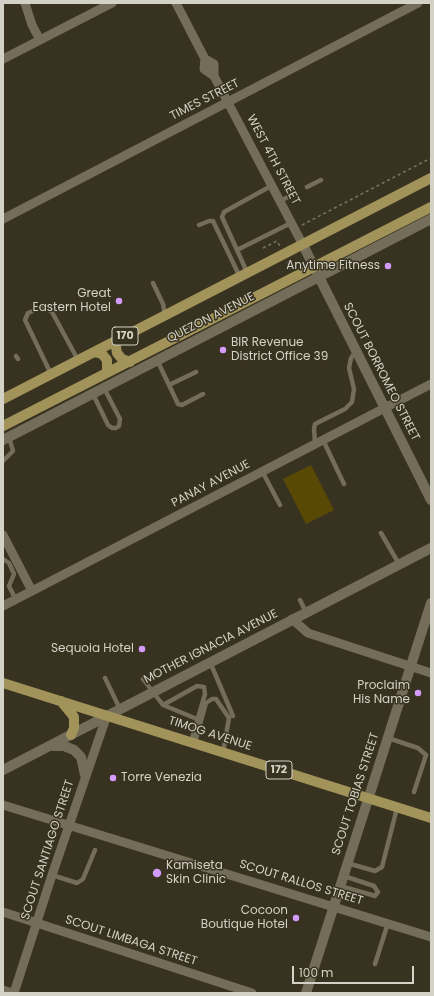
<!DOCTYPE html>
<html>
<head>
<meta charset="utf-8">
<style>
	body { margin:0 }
	#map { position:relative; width:434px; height:996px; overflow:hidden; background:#383320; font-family:Poppins,sans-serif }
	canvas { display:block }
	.frame { position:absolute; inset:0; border:4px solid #d4d2c6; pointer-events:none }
	.scale { position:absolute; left:292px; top:966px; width:122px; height:18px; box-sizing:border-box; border:2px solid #d4d2c6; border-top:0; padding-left:5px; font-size:12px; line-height:14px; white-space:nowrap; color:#d4d2c6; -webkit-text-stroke:3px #383320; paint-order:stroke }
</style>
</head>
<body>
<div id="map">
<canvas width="434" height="996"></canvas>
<div class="frame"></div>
<div class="scale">100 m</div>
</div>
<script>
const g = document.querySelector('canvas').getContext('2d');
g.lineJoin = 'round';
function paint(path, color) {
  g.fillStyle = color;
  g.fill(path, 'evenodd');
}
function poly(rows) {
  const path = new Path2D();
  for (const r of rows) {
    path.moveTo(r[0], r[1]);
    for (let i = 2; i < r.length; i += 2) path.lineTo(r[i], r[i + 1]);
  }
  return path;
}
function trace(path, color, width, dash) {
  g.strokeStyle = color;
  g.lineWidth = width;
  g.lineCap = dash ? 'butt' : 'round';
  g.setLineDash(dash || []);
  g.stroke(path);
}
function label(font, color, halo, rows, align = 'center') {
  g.font = font + ' Poppins,sans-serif';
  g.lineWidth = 3;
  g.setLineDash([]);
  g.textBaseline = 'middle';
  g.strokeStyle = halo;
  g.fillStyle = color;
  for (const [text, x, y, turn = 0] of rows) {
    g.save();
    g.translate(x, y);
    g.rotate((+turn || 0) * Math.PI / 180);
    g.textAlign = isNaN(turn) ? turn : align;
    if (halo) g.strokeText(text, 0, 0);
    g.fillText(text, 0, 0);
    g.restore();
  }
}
paint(poly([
	[311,465,334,510,306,524,283,479]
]), '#584904');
trace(poly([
	[302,225,431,158],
	[263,248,277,241,280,246],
	[287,262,291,269]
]), '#7b7767', 1.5, [3, 3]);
trace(poly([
	[307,187,321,180],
	[280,201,296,193],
	[199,225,209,221,213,221,240,277],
	[237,250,291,223],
	[247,272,222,217,224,212,271,186],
	[153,283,163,304,165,315],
	[36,309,44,307,52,312,78,360],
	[33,311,28,313,25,320,51,374],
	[16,356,18,359],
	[157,360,169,385,196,372],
	[169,385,178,404,182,405,203,394],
	[93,394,108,425,112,428,116,428,119,426,120,419,104,388],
	[323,440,344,484],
	[315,443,314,429,315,424,345,409,352,402,354,389,349,368,351,358,356,351],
	[3,461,13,451,9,437],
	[262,471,280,505],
	[381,533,399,564],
	[3,559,9,563,14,574,9,586,16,600],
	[300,600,306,612],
	[210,662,233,716],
	[105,678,120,709],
	[143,679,163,705,197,719],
	[163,705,197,686,204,687,205,694,191,742],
	[388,738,418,748,426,755,414,792],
	[195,743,206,703,212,699,216,699,229,718,223,752],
	[347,863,375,871,382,867,397,808],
	[52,875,77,883,83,879,95,850],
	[340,886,372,895,375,896,378,892,374,886,344,876],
	[375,964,388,923]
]), '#736d59', 4.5);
trace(poly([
	[25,3,32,25,40,40],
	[176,3,205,59,214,64,214,76,303,245],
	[3,59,112,3],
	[205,59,204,69,214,76],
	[3,219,418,3],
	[3,535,32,591],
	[3,606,431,384],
	[292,619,308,633,431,673],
	[3,805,431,937],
	[3,912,252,993],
	[3,990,12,993],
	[14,993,52,875,107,715]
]), '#736d59', 9);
trace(poly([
	[303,245,431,500],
	[3,440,431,219],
	[53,746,64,746,74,750,81,757,85,775],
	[3,770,431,548],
	[306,993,431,603]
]), '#736d59', 10);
trace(poly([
	[115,341,117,353,122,359,130,362],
	[94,352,102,354,107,360,107,373],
	[3,399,431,178],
	[3,426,431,207],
	[3,683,431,818],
	[61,701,74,717,74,728,71,735]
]), '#a2935a', 10);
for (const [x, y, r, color] of [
	[388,266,4,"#d39cfc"],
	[119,301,4,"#d39cfc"],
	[223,350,4,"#d39cfc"],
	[142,649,4,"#d39cfc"],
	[418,693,4,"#d39cfc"],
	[113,778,4,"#d39cfc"],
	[157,873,5,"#d39cfc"],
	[296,918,4,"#d39cfc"]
]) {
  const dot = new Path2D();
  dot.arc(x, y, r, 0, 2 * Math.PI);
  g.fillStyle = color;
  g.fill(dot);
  trace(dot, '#383320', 1.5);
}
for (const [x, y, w] of [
	[125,336,26],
	[279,770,26]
]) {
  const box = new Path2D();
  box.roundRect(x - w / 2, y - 9, w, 18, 3);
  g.fillStyle = '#383320';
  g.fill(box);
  trace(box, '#d4d2c6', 1);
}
label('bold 11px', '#d4d2c6', null, [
	["170",125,336],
	["172",279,770]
]);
label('12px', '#d4d2c6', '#383320', [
	["TIMES STREET",205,100,-27],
	["WEST 4TH STREET",273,160,62],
	["QUEZON AVENUE",211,318,-27],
	["SCOUT BORROMEO STREET",381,372,63],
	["PANAY AVENUE",211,484,-28],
	["MOTHER IGNACIA AVENUE",211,647,-27],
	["TIMOG AVENUE",210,734,18],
	["SCOUT TOBIAS STREET",356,794,-72],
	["SCOUT SANTIAGO STREET",48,850,-72],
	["SCOUT RALLOS STREET",301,883,17],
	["SCOUT LIMBAGA STREET",131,941,18]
]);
label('12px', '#d4d2c6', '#383320', [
	["Anytime Fitness",380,266],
	["Great",111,294],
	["Eastern Hotel",111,308],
	["BIR Revenue",231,343,"left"],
	["District Office 39",231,357,"left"],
	["Sequoia Hotel",134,649],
	["Proclaim",410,686],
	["His Name",410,700],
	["Torre Venezia",121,778,"left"],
	["Kamiseta",166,866,"left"],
	["Skin Clinic",166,880,"left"],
	["Cocoon",288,911],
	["Boutique Hotel",288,925]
], 'right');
</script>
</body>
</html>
